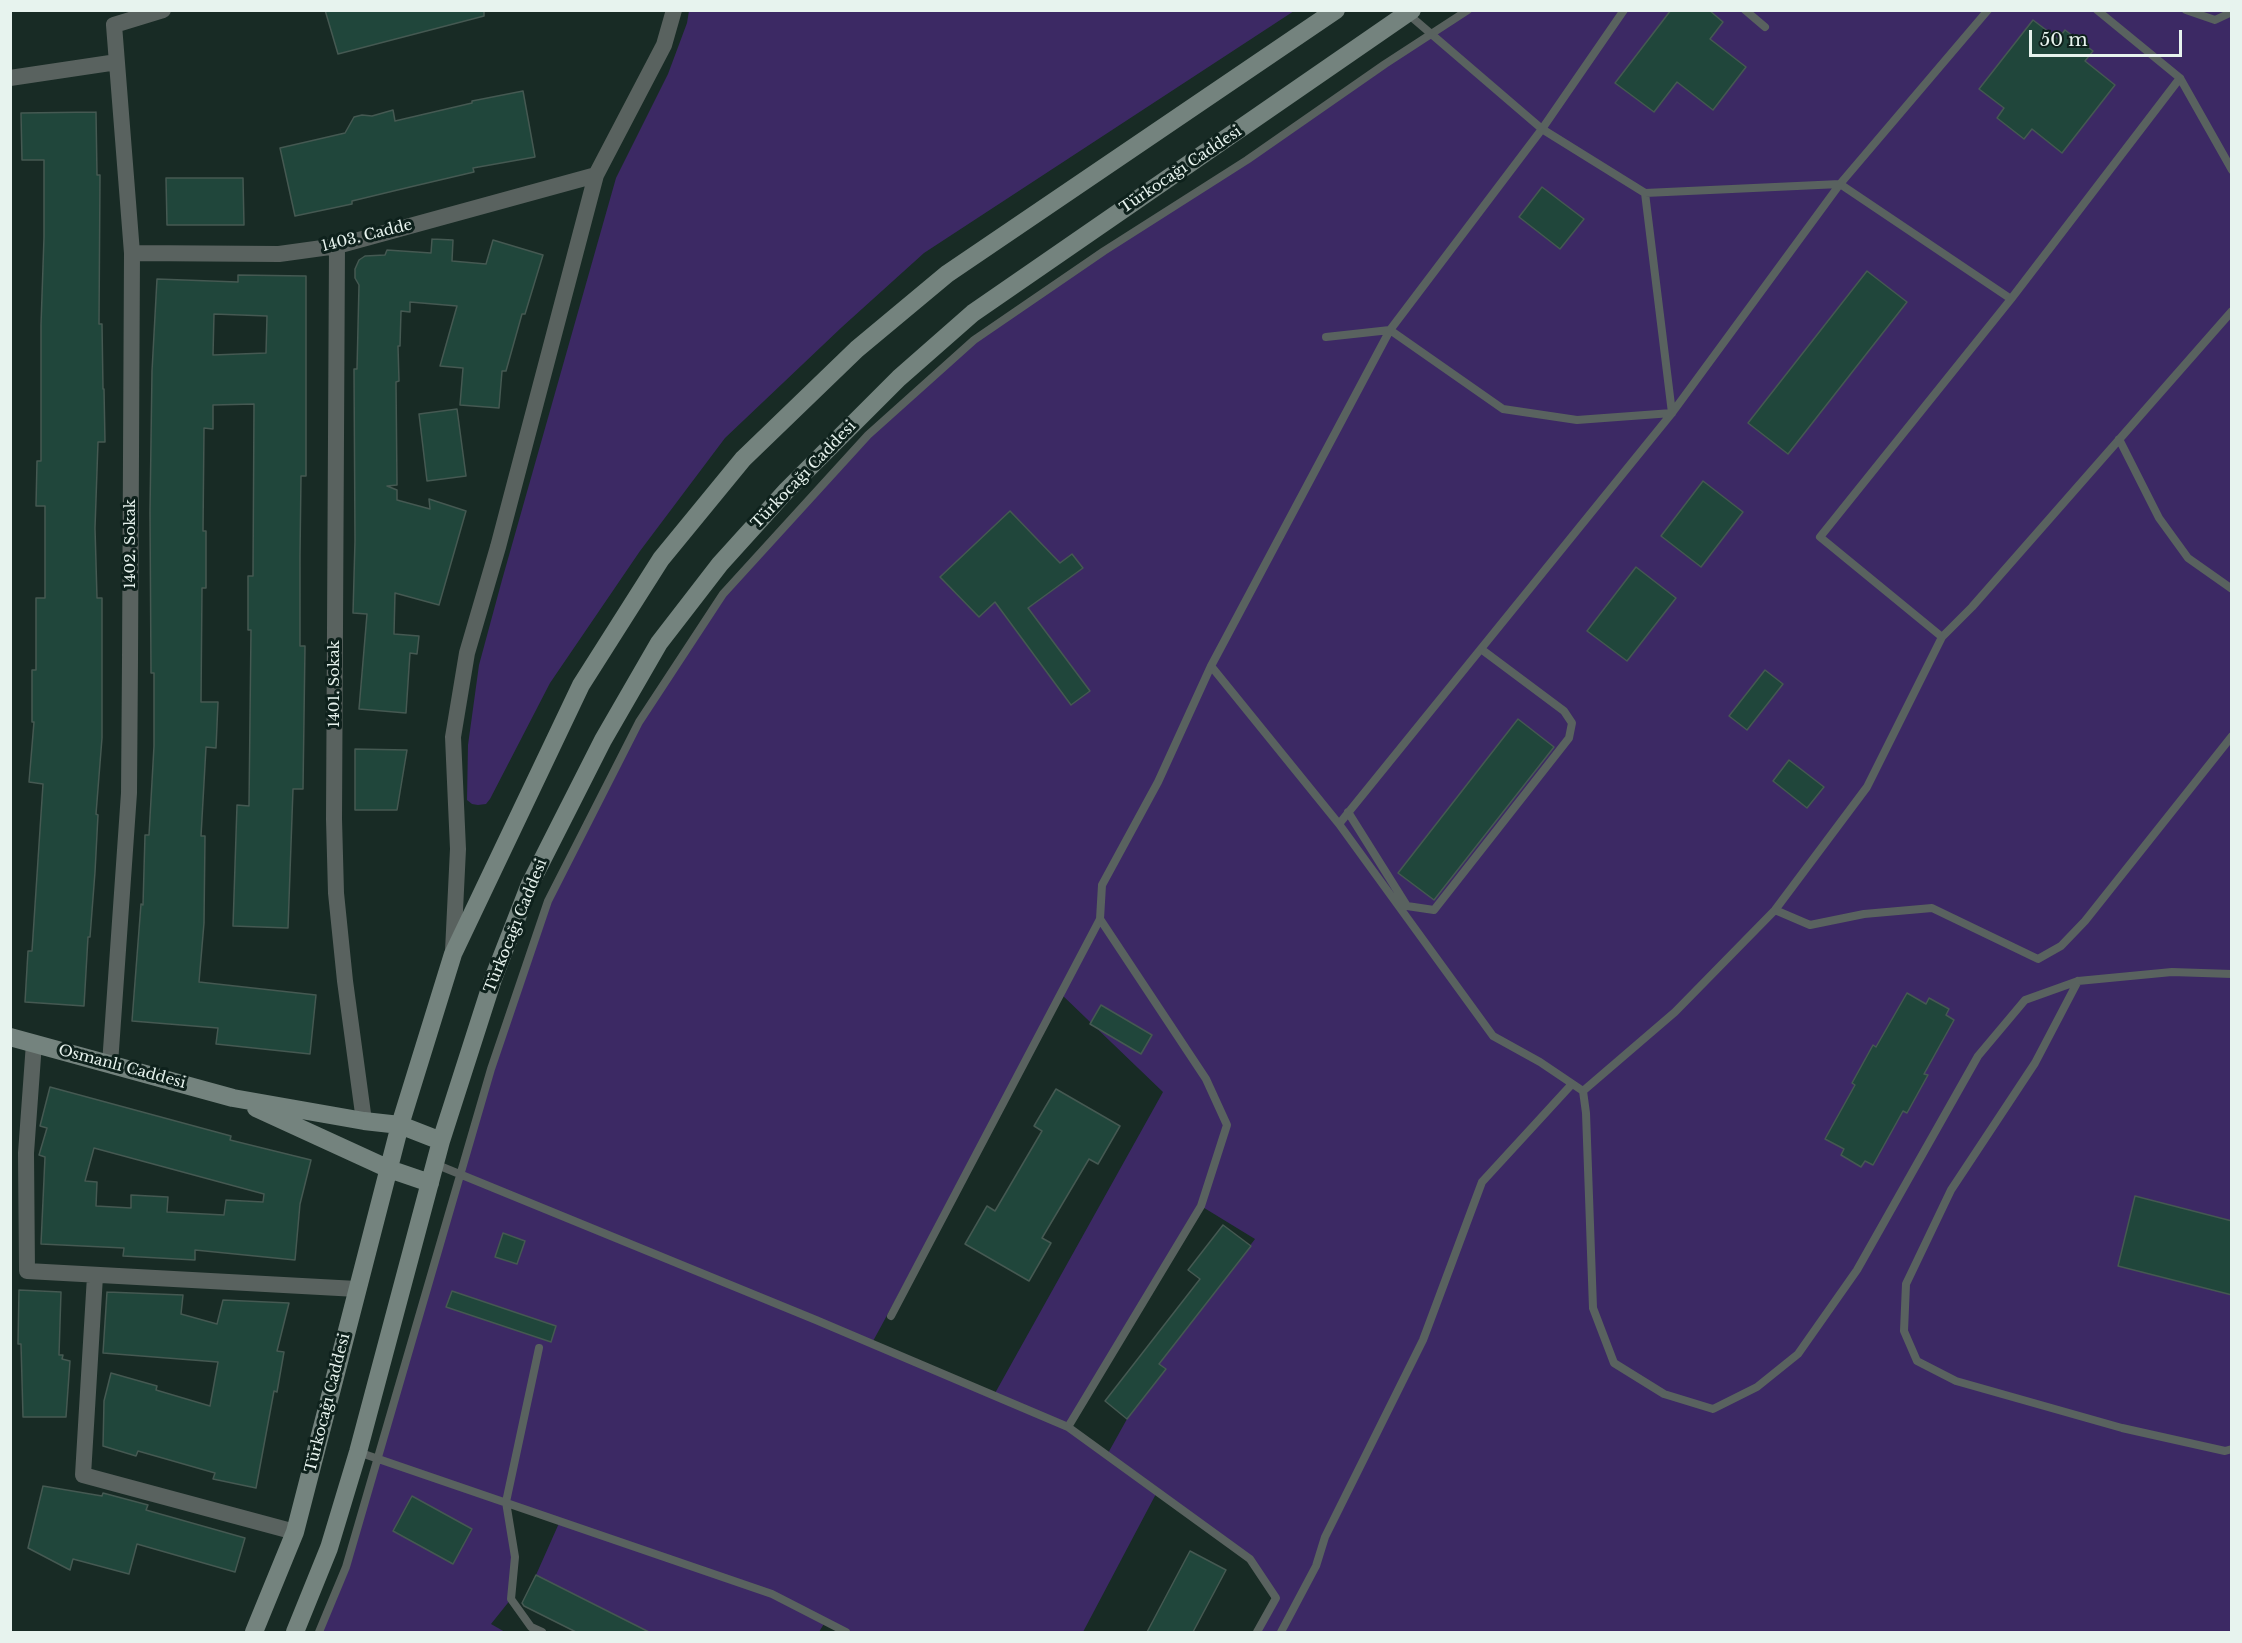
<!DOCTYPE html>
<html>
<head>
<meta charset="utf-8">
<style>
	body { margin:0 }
	#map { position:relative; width:2242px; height:1643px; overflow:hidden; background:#182b25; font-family:"Libre Baskerville",serif }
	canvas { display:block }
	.frame { position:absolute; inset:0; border:12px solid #e7f3ee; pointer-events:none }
	.scale { position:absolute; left:2029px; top:30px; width:153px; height:27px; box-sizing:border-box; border:3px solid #e7f3ee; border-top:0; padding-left:8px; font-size:18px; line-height:21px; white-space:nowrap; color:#e7f3ee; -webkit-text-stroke:4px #0e211c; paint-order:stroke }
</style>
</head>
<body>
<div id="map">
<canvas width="2242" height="1643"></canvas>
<div class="frame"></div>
<div class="scale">50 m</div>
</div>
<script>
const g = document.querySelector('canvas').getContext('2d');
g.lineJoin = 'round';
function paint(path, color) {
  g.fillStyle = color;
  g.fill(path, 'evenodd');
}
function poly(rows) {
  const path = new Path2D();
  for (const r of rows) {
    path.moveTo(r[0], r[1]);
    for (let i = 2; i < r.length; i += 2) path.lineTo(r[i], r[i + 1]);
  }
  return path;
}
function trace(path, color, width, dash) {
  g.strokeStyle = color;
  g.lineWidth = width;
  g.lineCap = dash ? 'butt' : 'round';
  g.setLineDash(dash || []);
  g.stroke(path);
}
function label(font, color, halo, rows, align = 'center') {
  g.font = font + ' "Libre Baskerville",serif';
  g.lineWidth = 6;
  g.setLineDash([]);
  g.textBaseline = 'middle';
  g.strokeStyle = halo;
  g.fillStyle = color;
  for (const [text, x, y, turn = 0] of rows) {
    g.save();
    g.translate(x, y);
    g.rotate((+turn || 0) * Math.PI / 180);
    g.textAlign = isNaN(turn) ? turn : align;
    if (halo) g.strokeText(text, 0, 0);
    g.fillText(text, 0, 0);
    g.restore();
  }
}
paint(poly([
	[689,11,1294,11,924,253,842,327,725,438,640,551,550,683,490,799,486,804,478,805,472,804,467,800,468,745,479,665,502,580,616,178,668,74,687,23],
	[1468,11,2231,11,2231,1632,1257,1632,1276,1598,1250,1559,1157,1492,1083,1632,846,1632,825,1622,819,1632,649,1632,536,1575,560,1521,507,1502,515,1557,511,1599,491,1624,505,1632,319,1632,346,1567,461,1174,548,901,639,722,723,594,868,435,974,340],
	[1061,994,1163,1092,994,1395,872,1343],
	[1201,1206,1255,1239,1159,1364,1166,1369,1127,1419,1107,1455,1068,1427]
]), '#3c2964');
const building = poly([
	[325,10,484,10,484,16,338,54,325,10],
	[1671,10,1709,10,1723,22,1710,39,1746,67,1713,110,1677,82,1654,112,1615,83,1671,10],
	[2033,20,2058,39,2065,30,2093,51,2085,61,2115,85,2062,153,2032,129,2024,139,1997,118,2004,108,1979,89,2033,20],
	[523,91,535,157,473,168,474,172,410,187,352,201,352,204,295,216,280,148,345,133,354,117,362,115,372,116,393,110,395,121,472,103,472,101,523,91],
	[96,112,97,175,100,175,99,324,102,324,103,389,104,389,105,442,98,442,95,528,97,598,102,598,102,738,96,814,98,815,95,872,90,937,88,937,84,1006,25,1002,28,951,32,951,43,784,29,782,34,722,32,722,32,670,36,670,36,598,45,598,45,506,36,506,37,461,41,461,41,325,44,237,44,160,22,160,21,113,96,112],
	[166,178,243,178,244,225,167,225,166,178],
	[1542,187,1584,219,1560,249,1519,217,1542,187],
	[432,239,453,240,452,261,486,264,493,240,543,255,525,314,522,314,506,371,502,371,499,408,460,405,463,368,440,366,457,306,410,302,410,312,401,311,400,346,398,346,399,381,396,382,397,485,387,486,397,490,397,500,430,509,429,499,466,511,439,605,395,593,394,634,419,636,417,654,410,653,406,713,359,709,367,614,353,613,355,541,354,369,357,369,359,285,355,278,355,269,359,260,365,256,385,255,387,250,431,253,432,239],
	[1867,271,1907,302,1788,454,1748,423,1867,271],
	[238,275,306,276,306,476,301,476,300,555,300,646,305,646,303,789,293,789,288,928,233,926,237,805,249,806,251,630,248,630,248,576,253,576,254,404,213,405,213,429,204,428,203,531,206,531,206,588,202,588,201,702,218,702,216,748,206,747,201,836,205,836,204,923,199,982,316,995,310,1054,216,1044,218,1028,132,1021,141,904,143,905,145,835,149,835,154,746,154,673,151,673,150,512,152,371,157,279,238,282,238,275],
	[214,314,267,316,266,353,213,355,214,314],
	[457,409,466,476,427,481,419,414,457,409],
	[1703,481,1743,512,1701,567,1661,536,1703,481],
	[1010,511,1060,563,1072,554,1083,568,1028,608,1090,691,1071,705,995,602,979,617,940,577,1010,511],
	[1636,567,1676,598,1627,661,1587,631,1636,567],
	[1765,670,1783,684,1747,730,1729,716,1765,670],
	[1518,719,1554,747,1434,900,1398,873,1518,719],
	[355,749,407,750,397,810,355,810,355,749],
	[1789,760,1824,787,1807,808,1773,781,1789,760],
	[1907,993,1926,1004,1929,998,1949,1009,1946,1015,1954,1020,1924,1074,1928,1075,1907,1113,1903,1111,1873,1165,1865,1161,1861,1167,1841,1155,1844,1149,1825,1139,1855,1085,1852,1083,1873,1045,1876,1047,1907,993],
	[1101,1005,1152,1035,1141,1054,1090,1024,1101,1005],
	[50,1087,231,1136,230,1140,311,1160,300,1204,295,1260,195,1250,195,1260,123,1256,124,1248,41,1244,45,1157,39,1155,47,1128,40,1126,50,1087],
	[94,1148,264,1194,263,1202,226,1200,224,1215,167,1212,168,1197,131,1195,131,1208,96,1206,97,1182,85,1181,94,1148],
	[1056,1089,1120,1126,1098,1164,1089,1159,1042,1238,1051,1243,1029,1281,965,1244,987,1206,995,1211,1042,1131,1034,1126,1056,1089],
	[2135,1196,2232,1221,2232,1295,2118,1266,2135,1196],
	[1223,1225,1251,1246,1159,1364,1166,1369,1127,1419,1105,1401,1200,1279,1188,1270,1223,1225],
	[503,1233,525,1241,517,1264,495,1257,503,1233],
	[19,1290,61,1292,59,1355,63,1355,62,1359,70,1361,66,1417,23,1417,21,1344,18,1344,19,1290],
	[452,1291,556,1326,551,1342,446,1307,452,1291],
	[107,1292,183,1295,181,1314,217,1324,223,1300,289,1303,277,1351,284,1352,277,1392,274,1391,256,1488,213,1479,215,1473,138,1451,136,1456,103,1446,104,1401,111,1373,157,1386,156,1390,210,1406,218,1362,103,1353,107,1292],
	[43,1486,102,1496,103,1493,148,1505,146,1510,245,1538,235,1572,137,1544,129,1574,73,1559,70,1570,28,1548,43,1486],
	[412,1496,472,1529,453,1564,393,1531,412,1496],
	[1190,1551,1226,1570,1193,1632,1147,1632,1190,1551],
	[536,1575,649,1632,576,1632,524,1606,522,1603,536,1575]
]);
paint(building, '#20463b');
trace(building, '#455952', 1.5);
trace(poly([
	[1745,10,1765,27],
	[2097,10,2180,78,2232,170],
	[2186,10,2215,20,2232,12],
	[1408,14,1542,129,1645,193,1840,184,2011,299],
	[1326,337,1390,330,1503,409,1577,420,1672,413,1645,193],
	[2119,439,2159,518,2188,558,2232,589],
	[1942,637,1820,537,2011,299,2180,78],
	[1211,666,1339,824,1493,1036,1540,1062,1583,1091,1586,1113,1593,1308,1614,1363,1664,1394,1713,1409,1757,1387,1798,1354,1857,1270,1978,1056,2025,1000,2078,981,2172,972,2232,974],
	[1348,812,1407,906,1434,910,1569,738,1572,723,1564,711,1481,649],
	[1339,824,1672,413,1840,184,1988,10],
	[1775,910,1810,925,1864,914,1932,908,2038,959,2061,946,2085,921,2232,736],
	[2078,981,2035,1063,1951,1190,1906,1284,1904,1331,1917,1361,1956,1381,2122,1428,2225,1451,2232,1449],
	[1583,1091,1675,1012,1775,910,1867,787,1942,637,1972,607,2232,311],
	[435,1164,816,1320,1068,1427,1250,1559,1276,1598,1257,1632],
	[891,1316,1100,919,1102,885,1158,782,1211,666,1390,330,1542,129,1624,10],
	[539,1348,506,1502,515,1557,511,1599,531,1627,542,1632],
	[1068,1427,1201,1206,1227,1125,1206,1079,1100,919],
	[358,1452,772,1594,846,1632],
	[319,1632,346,1567,491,1069,548,901,639,722,723,594,868,435,974,340,1104,251,1247,160,1385,64,1468,10],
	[1281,1632,1316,1566,1325,1537,1423,1340,1482,1182,1572,1084]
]), '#59625f', 8);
trace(poly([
	[10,78,117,62],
	[337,246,334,819,336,893,345,981,364,1121],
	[132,253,279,254,337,246,596,175],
	[453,951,458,849,453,737,467,653,498,547,596,175,664,45,674,10],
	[34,1043,26,1153,27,1271,357,1289],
	[110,1064,129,793,130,660,132,253,114,25,163,10],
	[95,1276,83,1475,295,1532]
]), '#59625f', 16);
trace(poly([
	[10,1037,233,1098,364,1121,400,1125,441,1141],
	[256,1108,389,1169,430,1183],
	[254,1632,295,1532,400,1125,453,954,581,685,661,559,743,459,857,349,947,274,1336,10],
	[295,1632,329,1548,358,1452,441,1141,493,979,530,884,603,740,659,643,720,564,787,490,899,378,973,313,1412,10]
]), '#74837e', 18);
label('15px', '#e7f3ee', '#0e211c', [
	["Türkocağı Caddesi",1181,170,-34],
	["1403. Cadde",367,236,-14],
	["Türkocağı Caddesi",804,475,-46],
	["1402. Sokak",131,544,-90],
	["1401. Sokak",335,684,-90],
	["Türkocağı Caddesi",516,926,-68],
	["Osmanlı Caddesi",122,1067,15],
	["Türkocağı Caddesi",328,1403,-76]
]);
</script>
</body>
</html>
